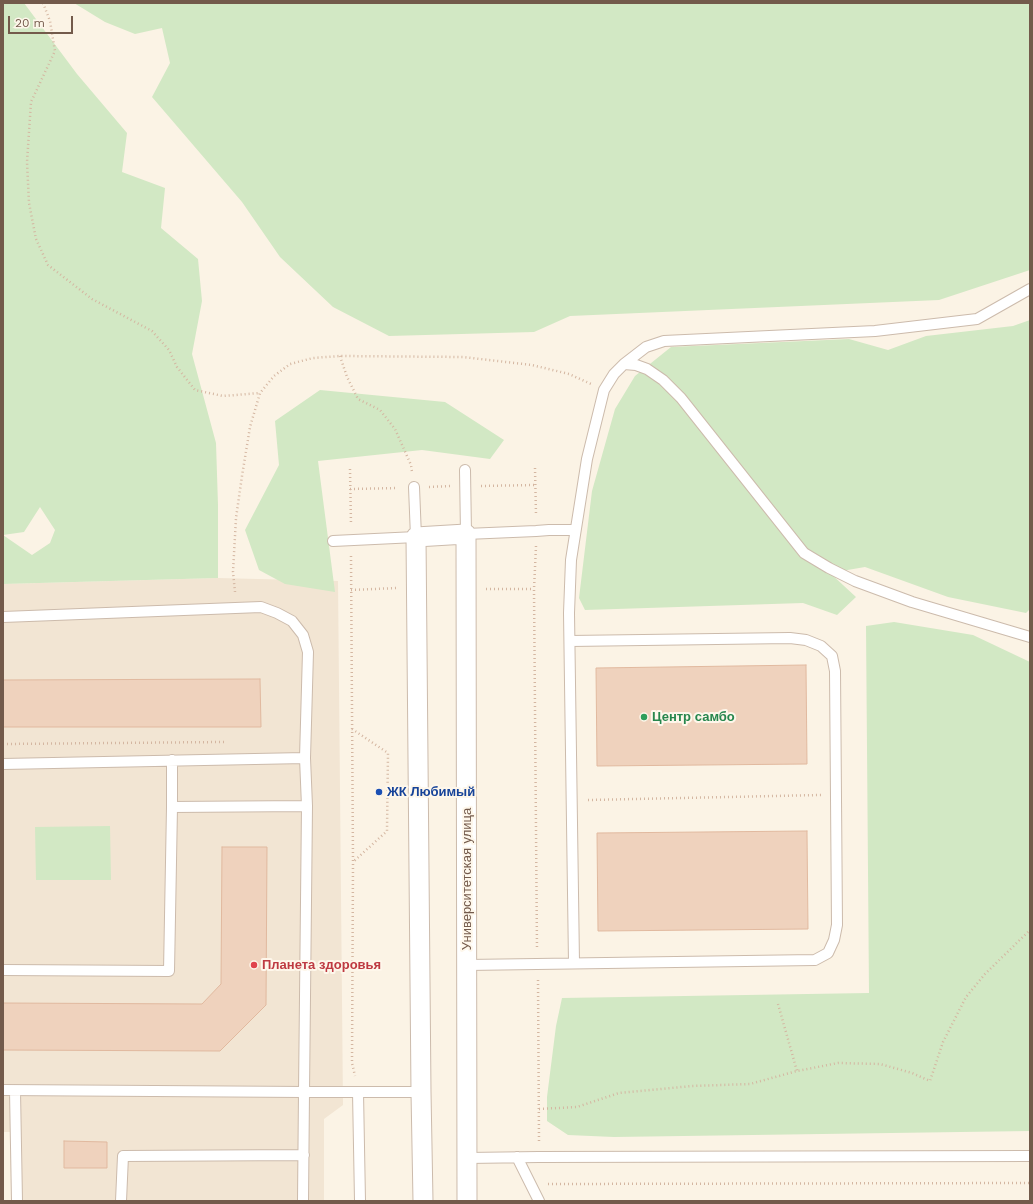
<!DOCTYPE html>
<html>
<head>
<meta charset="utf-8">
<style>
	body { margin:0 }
	#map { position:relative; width:1033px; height:1204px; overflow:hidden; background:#fbf3e5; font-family:"Work Sans",sans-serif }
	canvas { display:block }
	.frame { position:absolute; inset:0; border:4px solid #735a4b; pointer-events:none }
	.scale { position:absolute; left:8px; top:16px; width:65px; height:18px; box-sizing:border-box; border:2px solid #735a4b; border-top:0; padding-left:5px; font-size:12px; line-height:14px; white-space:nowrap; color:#735a4b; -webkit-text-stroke:3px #fef7eb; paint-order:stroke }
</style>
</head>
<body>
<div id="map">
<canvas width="1033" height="1204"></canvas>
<div class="frame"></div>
<div class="scale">20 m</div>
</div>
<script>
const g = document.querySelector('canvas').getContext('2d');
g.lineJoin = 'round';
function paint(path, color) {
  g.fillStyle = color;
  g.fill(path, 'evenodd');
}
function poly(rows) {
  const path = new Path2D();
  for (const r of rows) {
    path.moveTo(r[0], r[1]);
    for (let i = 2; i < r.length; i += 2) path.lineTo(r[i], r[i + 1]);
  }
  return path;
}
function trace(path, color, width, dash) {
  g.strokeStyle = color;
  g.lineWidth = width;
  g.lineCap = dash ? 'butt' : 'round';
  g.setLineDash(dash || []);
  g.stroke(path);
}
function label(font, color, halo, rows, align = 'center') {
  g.font = font + ' "Work Sans",sans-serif';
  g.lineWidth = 4;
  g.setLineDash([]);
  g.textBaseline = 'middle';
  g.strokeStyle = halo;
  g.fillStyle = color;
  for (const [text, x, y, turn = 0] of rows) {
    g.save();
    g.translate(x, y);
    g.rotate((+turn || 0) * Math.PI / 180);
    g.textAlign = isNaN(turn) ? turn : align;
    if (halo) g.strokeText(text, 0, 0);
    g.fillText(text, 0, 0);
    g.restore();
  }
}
paint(poly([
	[218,578,338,581,343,1105,324,1119,324,1201,11,1201,10,1132,3,1132,3,584]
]), '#f2e5d3');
paint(poly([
	[3,3,24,3,77,74,127,133,122,172,165,188,161,228,198,259,202,301,192,354,216,443,218,505,218,578,3,584],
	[40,507,55,530,50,543,32,555,3,535,24,532],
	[74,3,1030,3,1030,270,939,300,570,316,534,332,389,336,333,307,280,257,242,202,152,97,170,63,162,28,135,34,105,22],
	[1030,320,1030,609,1026,613,948,597,865,567,830,573,856,597,837,615,803,603,585,610,579,598,592,491,615,409,635,376,671,347,849,339,888,350,926,336,1013,326],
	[320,390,445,402,504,440,490,459,422,450,318,461,335,592,285,584,259,570,245,530,279,465,275,421],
	[894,622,973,635,1030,662,1030,1131,614,1137,568,1135,547,1121,547,1097,556,1026,562,998,869,993,866,626],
	[110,826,111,880,36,880,35,827]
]), '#d2e8c4');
const building = poly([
	[806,665,807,764,597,766,596,668,806,665],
	[260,679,261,727,3,727,3,680,260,679],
	[807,831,808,929,598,931,597,833,807,831],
	[222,847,267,847,266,1005,220,1051,3,1050,3,1003,202,1004,221,984,222,847],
	[64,1141,107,1142,107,1168,64,1168,64,1141]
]);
paint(building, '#efd2bd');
trace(building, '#e1b99f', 1);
const service = poly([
	[624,364,636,365,647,369,663,380,681,398,804,553,829,568,855,581,912,602,1030,637],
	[465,470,466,534,536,531,549,530,575,530],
	[333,541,416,537,414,487],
	[3,617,261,607,277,613,292,621,303,635,308,652,305,758,307,806,304,1092,3,1090],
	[3,764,305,758],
	[172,807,307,806],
	[574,963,569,613,571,560,587,459,604,390,614,374,624,364,646,347,664,341,875,331,977,319,1030,289],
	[467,965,815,960,828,953,834,940,837,925,835,671,832,656,821,646,806,640,790,638,570,641],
	[3,970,169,971,172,807,172,760],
	[15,1091,17,1201],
	[358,1092,360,1201],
	[517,1157,539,1201],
	[467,1158,539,1157,1030,1156],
	[121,1201,123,1156,304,1155],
	[303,1201,304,1092,421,1092]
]);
const minor = poly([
	[423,1201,421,1092,416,537,466,534,467,1201]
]);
trace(service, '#ccbbac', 12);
trace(minor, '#ccbbac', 21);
trace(poly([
	[43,3,50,21,55,51,31,102,27,162,29,203,36,239,48,265,92,299,152,331,169,350,177,367,195,390,223,396,260,393],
	[340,356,347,377,358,399,380,410,395,429,411,465,412,472],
	[535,468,536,515],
	[350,469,351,525],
	[481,486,534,485],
	[429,487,450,486],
	[350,489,398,488],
	[536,546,534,589,537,949],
	[351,556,353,862,352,1063,355,1076],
	[486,589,534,589],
	[351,590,397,588],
	[235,592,233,572,236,518,242,476,250,427,260,393,274,376,290,364,313,358,340,356,463,357,532,365,569,374,591,384],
	[352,729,388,753,387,831,353,862],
	[3,744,224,742],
	[588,800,821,795],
	[538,980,539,1141],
	[778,1004,797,1071],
	[539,1109,577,1107,619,1093,692,1086,750,1084,797,1071,838,1063,880,1064,912,1073,930,1081,943,1042,966,997,985,974,1030,930],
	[548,1184,1030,1183]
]), '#d4b6a1', 2.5, [1, 3]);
trace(service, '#fff', 10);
trace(minor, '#fff', 19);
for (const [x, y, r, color] of [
	[644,717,4,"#2e9e5b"],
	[379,792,4,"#1a4fb4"],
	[254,965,4,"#e0444e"]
]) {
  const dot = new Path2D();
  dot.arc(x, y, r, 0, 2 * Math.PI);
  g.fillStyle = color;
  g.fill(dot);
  trace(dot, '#fef7eb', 1.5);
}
label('bold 13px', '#27864d', '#fef7eb', [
	["Центр самбо",652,717]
], 'left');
label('bold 13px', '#164399', '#fef7eb', [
	["ЖК Любимый",387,792]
], 'left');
label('13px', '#735a4b', '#fef7eb', [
	["Университетская улица",467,879,-90]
]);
label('bold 13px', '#be3a42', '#fef7eb', [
	["Планета здоровья",262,965]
], 'left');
</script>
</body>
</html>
